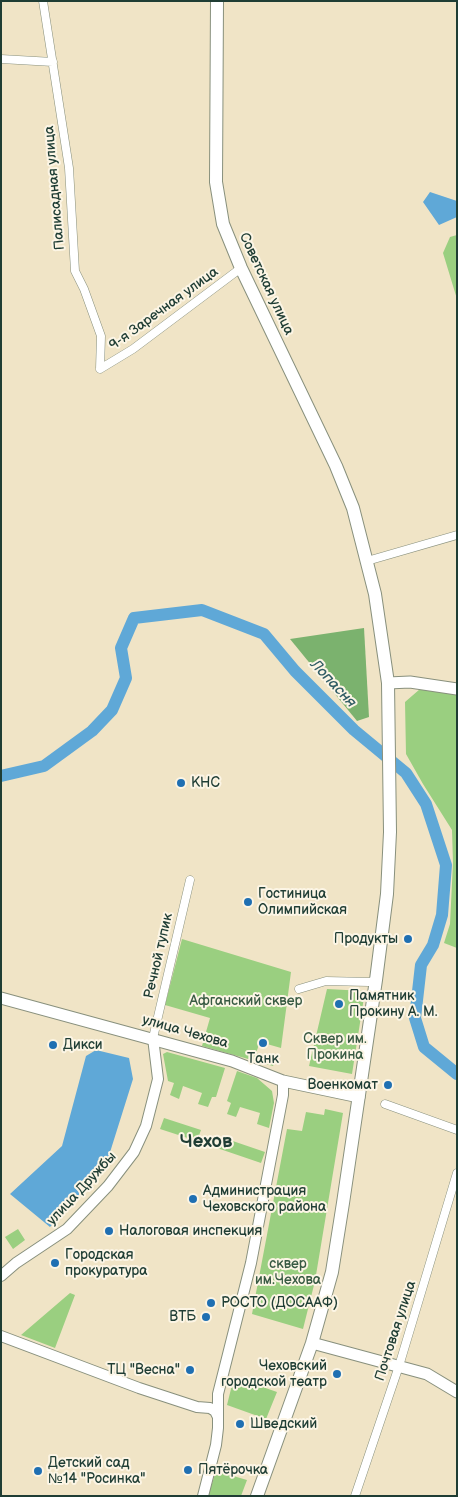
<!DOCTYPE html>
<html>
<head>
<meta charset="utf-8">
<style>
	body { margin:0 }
	#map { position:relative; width:458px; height:1497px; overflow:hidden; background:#f0e4c6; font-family:"Balsamiq Sans",sans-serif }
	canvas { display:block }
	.frame { position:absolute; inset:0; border:2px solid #1f3d34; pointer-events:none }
</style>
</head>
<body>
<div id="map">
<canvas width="458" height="1497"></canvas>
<div class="frame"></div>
</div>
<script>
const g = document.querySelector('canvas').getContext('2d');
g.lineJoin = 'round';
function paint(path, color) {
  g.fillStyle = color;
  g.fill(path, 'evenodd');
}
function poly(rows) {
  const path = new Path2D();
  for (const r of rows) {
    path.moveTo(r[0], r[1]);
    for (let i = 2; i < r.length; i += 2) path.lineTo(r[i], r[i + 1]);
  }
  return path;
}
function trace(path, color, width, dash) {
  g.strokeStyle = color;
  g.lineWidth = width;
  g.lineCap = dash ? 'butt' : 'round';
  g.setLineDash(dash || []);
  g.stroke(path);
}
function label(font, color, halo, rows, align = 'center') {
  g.font = font + ' "Balsamiq Sans",sans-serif';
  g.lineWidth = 4;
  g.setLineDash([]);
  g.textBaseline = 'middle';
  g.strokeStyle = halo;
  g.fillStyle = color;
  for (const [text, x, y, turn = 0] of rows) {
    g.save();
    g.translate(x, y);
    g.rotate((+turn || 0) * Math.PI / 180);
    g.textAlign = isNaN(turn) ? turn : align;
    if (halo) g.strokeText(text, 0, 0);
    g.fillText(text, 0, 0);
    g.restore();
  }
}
paint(poly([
	[457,235,457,299,443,253,450,237],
	[420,689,457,693,457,948,444,943,450,924,453,863,452,830,423,784,406,754,405,702],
	[182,939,291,972,281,1048,260,1042,256,1053,276,1058,273,1066,202,1046,210,1018,165,1005],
	[327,989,365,991,352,1074,309,1066],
	[167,1052,225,1068,216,1097,212,1097,208,1107,198,1104,202,1093,183,1086,179,1099,170,1095,174,1083,168,1081,163,1054],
	[237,1071,257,1078,272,1091,274,1103,269,1128,257,1124,260,1113,240,1107,236,1117,227,1114,231,1103,227,1101],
	[325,1109,343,1113,315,1281,303,1329,252,1314,287,1129,302,1131,306,1112,324,1115],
	[164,1118,201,1130,197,1141,160,1129],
	[221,1137,265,1152,261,1163,217,1148],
	[18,1229,25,1240,13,1249,5,1237],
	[70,1293,75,1295,55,1348,21,1335],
	[234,1377,277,1392,266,1419,227,1405],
	[216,1471,247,1480,241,1496,208,1496]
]), '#9acf80');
paint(poly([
	[364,628,369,717,357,721,290,639]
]), '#7bb26e');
paint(poly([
	[430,192,457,201,457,217,439,225,423,202],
	[96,1050,129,1058,133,1079,106,1165,50,1227,10,1194,62,1146,86,1056]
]), '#5fa8d7');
trace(poly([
	[1,776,44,766,92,731,112,710,126,678,121,648,134,618,202,610,264,634,295,671,354,730,406,773,426,804,446,865,442,915,433,945,421,965,415,1018,424,1047,457,1074]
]), '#5fa8d7', 12);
const minor = poly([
	[43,1,69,168,75,271,84,289,101,336,100,369],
	[1,59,53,62],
	[100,369,133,349,241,268],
	[367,561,457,535],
	[299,989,326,981,369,982,376,980],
	[153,1038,190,880],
	[385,1104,457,1130],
	[355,1496,399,1366,457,1173]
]);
const tertiary = poly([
	[1,1276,16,1263,67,1229,108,1186,134,1152,146,1126,158,1079,153,1038],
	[1,1336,139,1388,197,1407,210,1408,215,1411,218,1417],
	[203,1496,216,1445,218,1428,218,1394,251,1263,283,1095,283,1081]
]);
const secondary = poly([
	[388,683,410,682,457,689],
	[1,998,232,1061,283,1081,359,1097],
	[312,1343,427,1374,457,1392]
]);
const primary = poly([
	[217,1,216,182,223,224,241,268,336,466,353,508,375,594,388,683,390,832,387,894,376,980,343,1203,332,1272,312,1343,257,1496]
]);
trace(minor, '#88907d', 9);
trace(tertiary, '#88907d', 12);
trace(secondary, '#88907d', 13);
trace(primary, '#88907d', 14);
trace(minor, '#fff', 8);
trace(tertiary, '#fff', 10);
trace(secondary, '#fff', 11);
trace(primary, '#fff', 12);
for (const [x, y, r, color] of [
	[181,783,5,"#1f6fb2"],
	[248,902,5,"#1f6fb2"],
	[408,939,5,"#1f6fb2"],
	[339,1004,5,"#1f6fb2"],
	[263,1043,5,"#1f6fb2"],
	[53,1045,5,"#1f6fb2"],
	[388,1085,5,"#1f6fb2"],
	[193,1199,5,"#1f6fb2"],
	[109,1231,5,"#1f6fb2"],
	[55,1263,5,"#1f6fb2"],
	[211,1303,5,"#1f6fb2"],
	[206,1317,5,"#1f6fb2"],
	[190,1370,5,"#1f6fb2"],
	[337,1374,5,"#1f6fb2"],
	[240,1424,5,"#1f6fb2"],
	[188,1470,5,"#1f6fb2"],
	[38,1471,5,"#1f6fb2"]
]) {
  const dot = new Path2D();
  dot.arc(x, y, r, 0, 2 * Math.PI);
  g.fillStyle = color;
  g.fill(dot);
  trace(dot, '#fcf5e5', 2);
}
label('14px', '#1f3d34', '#fcf5e5', [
	["Палисадная улица",55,188,-95],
	["Советская улица",266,284,65],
	["9-я Заречная улица",164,309,-36],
	["Речной тупик",159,956,-77],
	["улица Чехова",185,1032,16],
	["улица Дружбы",82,1189,-47],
	["Почтовая улица",396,1331,-72]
]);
label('14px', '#1f3d34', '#fcf5e5', [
	["КНС",191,783],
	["Гостиница",258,894],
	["Олимпийская",258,910],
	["Продукты",398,939,"right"],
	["Памятник",349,996],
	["Прокину А. М.",349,1012],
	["Дикси",63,1045],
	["Танк",263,1059,"center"],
	["Военкомат",378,1085,"right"],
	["Администрация",203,1191],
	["Чеховского района",203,1207],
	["Налоговая инспекция",119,1231],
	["Городская",65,1255],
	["прокуратура",65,1271],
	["РОСТО (ДОСААФ)",221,1303],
	["ВТБ",196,1317,"right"],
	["Чеховский",327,1366,"right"],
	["городской театр",327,1382,"right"],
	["ТЦ \"Весна\"",180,1370,"right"],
	["Шведский",250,1424],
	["Детский сад",48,1463],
	["№14 \"Росинка\"",48,1479],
	["Пятёрочка",198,1470]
], 'left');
label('14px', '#385a43', '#fcf5e5', [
	["Афганский сквер",246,1001],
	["Сквер им.",335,1039],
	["Прокина",335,1055],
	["сквер",288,1264],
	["им.Чехова",288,1280]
]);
label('italic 15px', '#325d65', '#fcf5e5', [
	["Лопасня",333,684,47]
]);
label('bold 19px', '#1f3d34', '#fcf5e5', [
	["Чехов",206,1142]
]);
</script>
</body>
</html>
